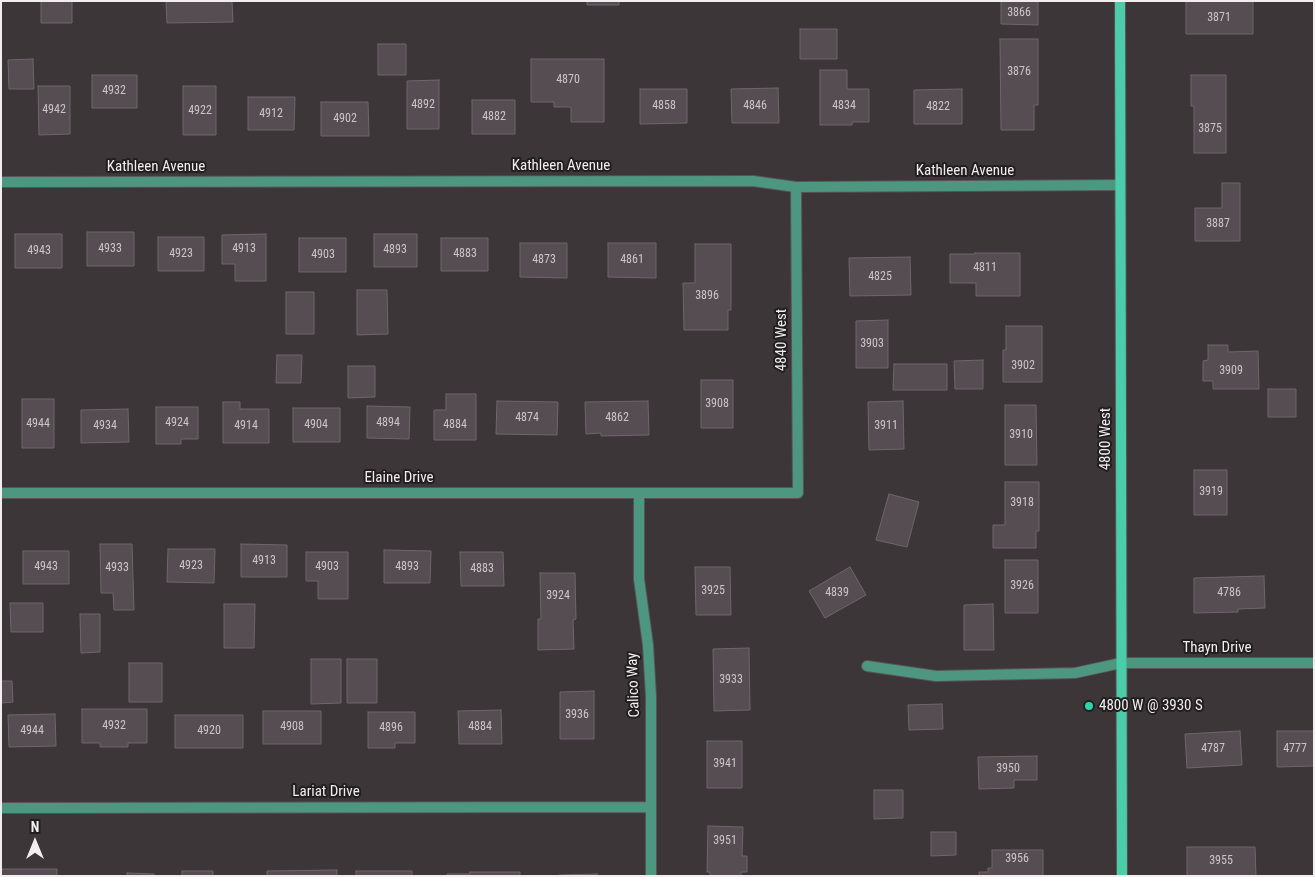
<!DOCTYPE html>
<html>
<head>
<meta charset="utf-8">
<style>
	body { margin:0 }
	#map { position:relative; width:1315px; height:877px; overflow:hidden; background:#3d3639; font-family:"Roboto Condensed",sans-serif }
	canvas { display:block }
	.frame { position:absolute; inset:0; border:2px solid #f2edef; pointer-events:none }
	.north { position:absolute; left:10px; top:817px; width:50px; height:50px; -webkit-text-stroke:4px #211e20; paint-order:stroke; rotate:0deg; font-size:14px; font-weight:700; line-height:20px; text-align:center; color:#f2edef }
	.north::after { content:''; display:block; margin:auto; width:18px; height:22px; background:#f2edef; clip-path:polygon(50% 0,100% 100%,50% 72%,0 100%) }
</style>
</head>
<body>
<div id="map">
<canvas width="1315" height="877"></canvas>
<div class="frame"></div>
<div class="north">N</div>
</div>
<script>
const g = document.querySelector('canvas').getContext('2d');
g.lineJoin = 'round';
function paint(path, color) {
  g.fillStyle = color;
  g.fill(path, 'evenodd');
}
function poly(rows) {
  const path = new Path2D();
  for (const r of rows) {
    path.moveTo(r[0], r[1]);
    for (let i = 2; i < r.length; i += 2) path.lineTo(r[i], r[i + 1]);
  }
  return path;
}
function trace(path, color, width, dash) {
  g.strokeStyle = color;
  g.lineWidth = width;
  g.lineCap = dash ? 'butt' : 'round';
  g.setLineDash(dash || []);
  g.stroke(path);
}
function label(font, color, halo, rows, align = 'center') {
  g.font = font + ' "Roboto Condensed",sans-serif';
  g.lineWidth = 4;
  g.setLineDash([]);
  g.textBaseline = 'middle';
  g.strokeStyle = halo;
  g.fillStyle = color;
  for (const [text, x, y, turn = 0] of rows) {
    g.save();
    g.translate(x, y);
    g.rotate((+turn || 0) * Math.PI / 180);
    g.textAlign = isNaN(turn) ? turn : align;
    if (halo) g.strokeText(text, 0, 0);
    g.fillText(text, 0, 0);
    g.restore();
  }
}
const building = poly([
	[41,1,72,1,72,23,41,23,41,1],
	[166,1,232,1,233,22,167,23,166,1],
	[587,1,619,1,619,5,587,5,587,1],
	[1001,1,1038,1,1038,25,1001,24,1001,1],
	[1186,1,1253,1,1253,34,1186,34,1186,1],
	[800,29,837,29,837,59,800,59,800,29],
	[1000,39,1038,39,1038,105,1034,105,1034,130,1001,130,1000,39],
	[378,44,406,44,406,75,378,75,378,44],
	[33,59,34,89,9,89,8,60,33,59],
	[531,59,604,59,604,122,571,122,571,107,554,107,554,102,531,102,531,59],
	[820,70,847,70,847,89,869,89,869,122,852,122,852,125,820,125,820,70],
	[92,75,137,75,137,108,92,108,92,75],
	[1191,75,1226,75,1226,153,1194,153,1194,106,1191,106,1191,75],
	[439,80,439,129,407,129,407,81,439,80],
	[38,86,70,86,70,134,39,135,38,86],
	[183,86,216,86,216,135,183,135,183,86],
	[778,88,779,123,732,123,731,89,778,88],
	[640,89,687,89,687,123,640,124,640,89],
	[962,89,962,124,914,124,914,90,962,89],
	[248,97,295,97,294,130,248,130,248,97],
	[472,100,515,100,515,134,472,134,472,100],
	[321,102,368,102,369,136,321,136,321,102],
	[1222,183,1240,183,1240,241,1195,241,1195,208,1222,208,1222,183],
	[87,232,134,232,134,266,87,266,87,232],
	[15,234,62,234,62,268,15,268,15,234],
	[266,234,266,281,235,281,235,264,222,264,222,235,266,234],
	[374,234,417,234,417,267,374,267,374,234],
	[158,237,204,237,204,271,158,271,158,237],
	[299,238,346,238,346,272,299,272,299,238],
	[441,238,488,238,488,271,441,271,441,238],
	[520,243,567,243,567,278,520,277,520,243],
	[608,243,656,243,656,278,608,277,608,243],
	[695,244,731,244,731,310,728,310,728,330,684,330,683,283,695,283,695,244],
	[975,253,1020,253,1020,296,976,296,976,283,950,283,950,254,975,254,975,253],
	[910,257,911,295,850,296,849,258,910,257],
	[357,290,387,290,388,334,357,335,357,290],
	[286,292,314,292,314,334,286,334,286,292],
	[888,320,888,368,856,368,856,321,888,320],
	[1006,326,1042,326,1042,382,1003,382,1003,350,1006,350,1006,326],
	[1208,345,1228,345,1228,352,1258,351,1259,389,1213,389,1213,381,1203,381,1203,361,1208,360,1208,345],
	[277,355,302,355,301,383,276,383,277,355],
	[983,360,983,389,955,389,954,361,983,360],
	[894,364,947,364,947,390,893,390,894,364],
	[348,366,375,366,375,397,348,398,348,366],
	[701,380,733,380,733,428,701,428,701,380],
	[1268,389,1296,389,1296,417,1268,417,1268,389],
	[446,394,476,394,476,440,434,440,434,410,446,410,446,394],
	[22,399,54,399,54,448,22,448,22,399],
	[497,401,558,402,557,435,496,434,497,401],
	[648,401,649,435,601,436,601,433,586,434,585,402,648,401],
	[903,401,904,449,869,450,868,402,903,401],
	[223,402,240,402,240,409,269,409,269,443,223,443,223,402],
	[1005,405,1036,405,1037,465,1005,465,1005,405],
	[367,406,410,407,409,439,367,438,367,406],
	[156,407,198,407,198,439,181,439,181,444,156,444,156,407],
	[293,408,340,408,340,442,293,442,293,408],
	[128,409,129,442,81,443,81,410,128,409],
	[1194,470,1227,470,1227,515,1194,515,1194,470],
	[1005,482,1039,482,1039,531,1036,531,1036,548,993,548,993,525,1005,525,1005,482],
	[889,494,919,502,907,547,876,540,889,494],
	[100,544,132,544,134,610,114,610,113,593,101,593,100,544],
	[241,544,287,545,287,577,241,577,241,544],
	[168,549,215,549,214,583,167,582,168,549],
	[384,550,431,551,430,583,384,583,384,550],
	[23,551,69,551,69,584,23,584,23,551],
	[306,552,348,552,348,599,318,599,318,581,306,581,306,552],
	[460,552,503,552,504,586,461,586,460,552],
	[1005,560,1038,560,1038,613,1005,613,1005,560],
	[695,567,730,567,731,615,696,615,695,567],
	[850,567,866,595,825,618,809,591,850,567],
	[540,573,575,573,576,619,573,620,574,649,538,650,538,619,541,619,540,573],
	[1264,576,1265,608,1238,609,1238,612,1194,613,1194,578,1264,576],
	[10,603,43,603,43,632,11,632,10,603],
	[224,604,255,604,254,648,224,648,224,604],
	[993,604,994,650,964,650,964,605,993,604],
	[80,614,100,614,100,652,81,653,80,614],
	[749,648,750,710,714,711,713,649,749,648],
	[311,659,341,659,341,703,311,704,311,659],
	[347,659,377,659,377,703,347,703,347,659],
	[129,663,162,663,162,702,129,702,129,663],
	[1,681,12,681,13,702,1,703,1,681],
	[594,691,594,739,560,739,560,692,594,691],
	[942,704,943,729,909,730,908,705,942,704],
	[82,709,147,709,147,743,128,743,128,747,100,747,100,743,82,743,82,709],
	[501,710,502,744,459,744,458,711,501,710],
	[263,711,321,711,321,744,263,744,263,711],
	[368,712,415,712,415,743,395,743,395,748,368,748,368,712],
	[55,714,56,746,9,747,8,715,55,714],
	[175,715,243,715,243,748,175,748,175,715],
	[1240,731,1242,765,1187,768,1185,734,1240,731],
	[1277,731,1314,731,1314,766,1277,767,1277,731],
	[707,741,742,741,742,788,707,788,707,741],
	[1037,756,1037,780,1014,780,1014,788,979,789,978,757,1037,756],
	[874,790,903,790,903,818,874,819,874,790],
	[708,826,743,827,742,856,747,856,747,872,741,872,741,876,710,876,710,872,707,872,708,826],
	[931,832,956,832,956,855,931,856,931,832],
	[1187,847,1255,847,1256,876,1187,876,1187,847],
	[992,850,1043,850,1043,876,979,876,979,872,988,872,988,868,992,868,992,850],
	[1,869,57,869,57,876,1,876,1,869],
	[337,870,337,876,267,876,267,871,337,870],
	[182,871,213,871,213,876,182,876,182,871],
	[356,871,412,871,412,876,356,876,356,871],
	[470,872,520,872,520,876,447,876,447,874,470,874,470,872],
	[127,873,154,874,154,876,127,876,127,873],
	[597,874,597,876,559,876,559,875,597,874]
]);
paint(building, '#554d51');
trace(building, '#6e676a', 1);
const lane = poly([
	[867,666,936,676,1075,673,1121,663]
]);
const street = poly([
	[1,182,753,181,796,187,1120,185],
	[1,493,798,493,796,187],
	[639,493,639,579,648,645,651,697,651,876],
	[1121,663,1314,663],
	[1,808,651,807]
]);
const secondary = poly([
	[1120,1,1122,876]
]);
trace(lane, '#5a5356', 12);
trace(street, '#5a5356', 12);
trace(secondary, '#5a5356', 12);
trace(lane, '#4d9780', 10);
trace(street, '#4d9780', 10);
trace(secondary, '#4bcda9', 10);
for (const [x, y, r, color] of [
	[1089,706,5,"#2bd5ac"]
]) {
  const dot = new Path2D();
  dot.arc(x, y, r, 0, 2 * Math.PI);
  g.fillStyle = color;
  g.fill(dot);
  trace(dot, '#211e20', 2);
}
label('12px', '#cbc5c8', null, [
	["3866",1019,13],
	["3871",1219,18],
	["3876",1019,72],
	["4870",568,80],
	["4932",114,91],
	["4892",423,105],
	["4858",664,106],
	["4846",755,106],
	["4834",844,106],
	["4822",938,107],
	["4942",54,110],
	["4922",200,111],
	["4912",271,114],
	["4882",494,117],
	["4902",345,119],
	["3875",1210,129],
	["3887",1218,224],
	["4933",110,249],
	["4913",244,249],
	["4893",395,250],
	["4943",39,251],
	["4923",181,254],
	["4883",465,254],
	["4903",323,255],
	["4873",544,260],
	["4861",632,260],
	["4811",985,268],
	["4825",880,277],
	["3896",707,296],
	["3903",872,344],
	["3902",1023,366],
	["3909",1231,371],
	["3908",717,404],
	["4874",527,418],
	["4862",617,418],
	["4924",177,423],
	["4894",388,423],
	["4944",38,424],
	["4904",316,425],
	["4884",455,425],
	["4934",105,426],
	["4914",246,426],
	["3911",886,426],
	["3910",1021,435],
	["3919",1211,492],
	["3918",1022,503],
	["4913",264,561],
	["4923",191,566],
	["4943",46,567],
	["4903",327,567],
	["4893",407,567],
	["4933",117,568],
	["4883",482,569],
	["3926",1022,586],
	["3925",713,591],
	["4839",837,593],
	["4786",1229,593],
	["3924",558,596],
	["3933",731,680],
	["3936",577,715],
	["4932",114,726],
	["4908",292,727],
	["4884",480,727],
	["4896",391,728],
	["4944",32,731],
	["4920",209,731],
	["4787",1213,749],
	["4777",1295,749],
	["3941",725,764],
	["3950",1008,769],
	["3951",725,841],
	["3956",1017,859],
	["3955",1221,861]
]);
label('15px', '#f2edef', '#211e20', [
	["Kathleen Avenue",561,166],
	["Kathleen Avenue",156,167],
	["Kathleen Avenue",965,171],
	["4840 West",782,340,-90],
	["4800 West",1106,439,-90],
	["Elaine Drive",399,478],
	["Thayn Drive",1217,648],
	["Calico Way",634,685,-92],
	["Lariat Drive",326,792]
]);
label('15px', '#f2edef', '#211e20', [
	["4800 W @ 3930 S",1099,706]
], 'left');
</script>
</body>
</html>
